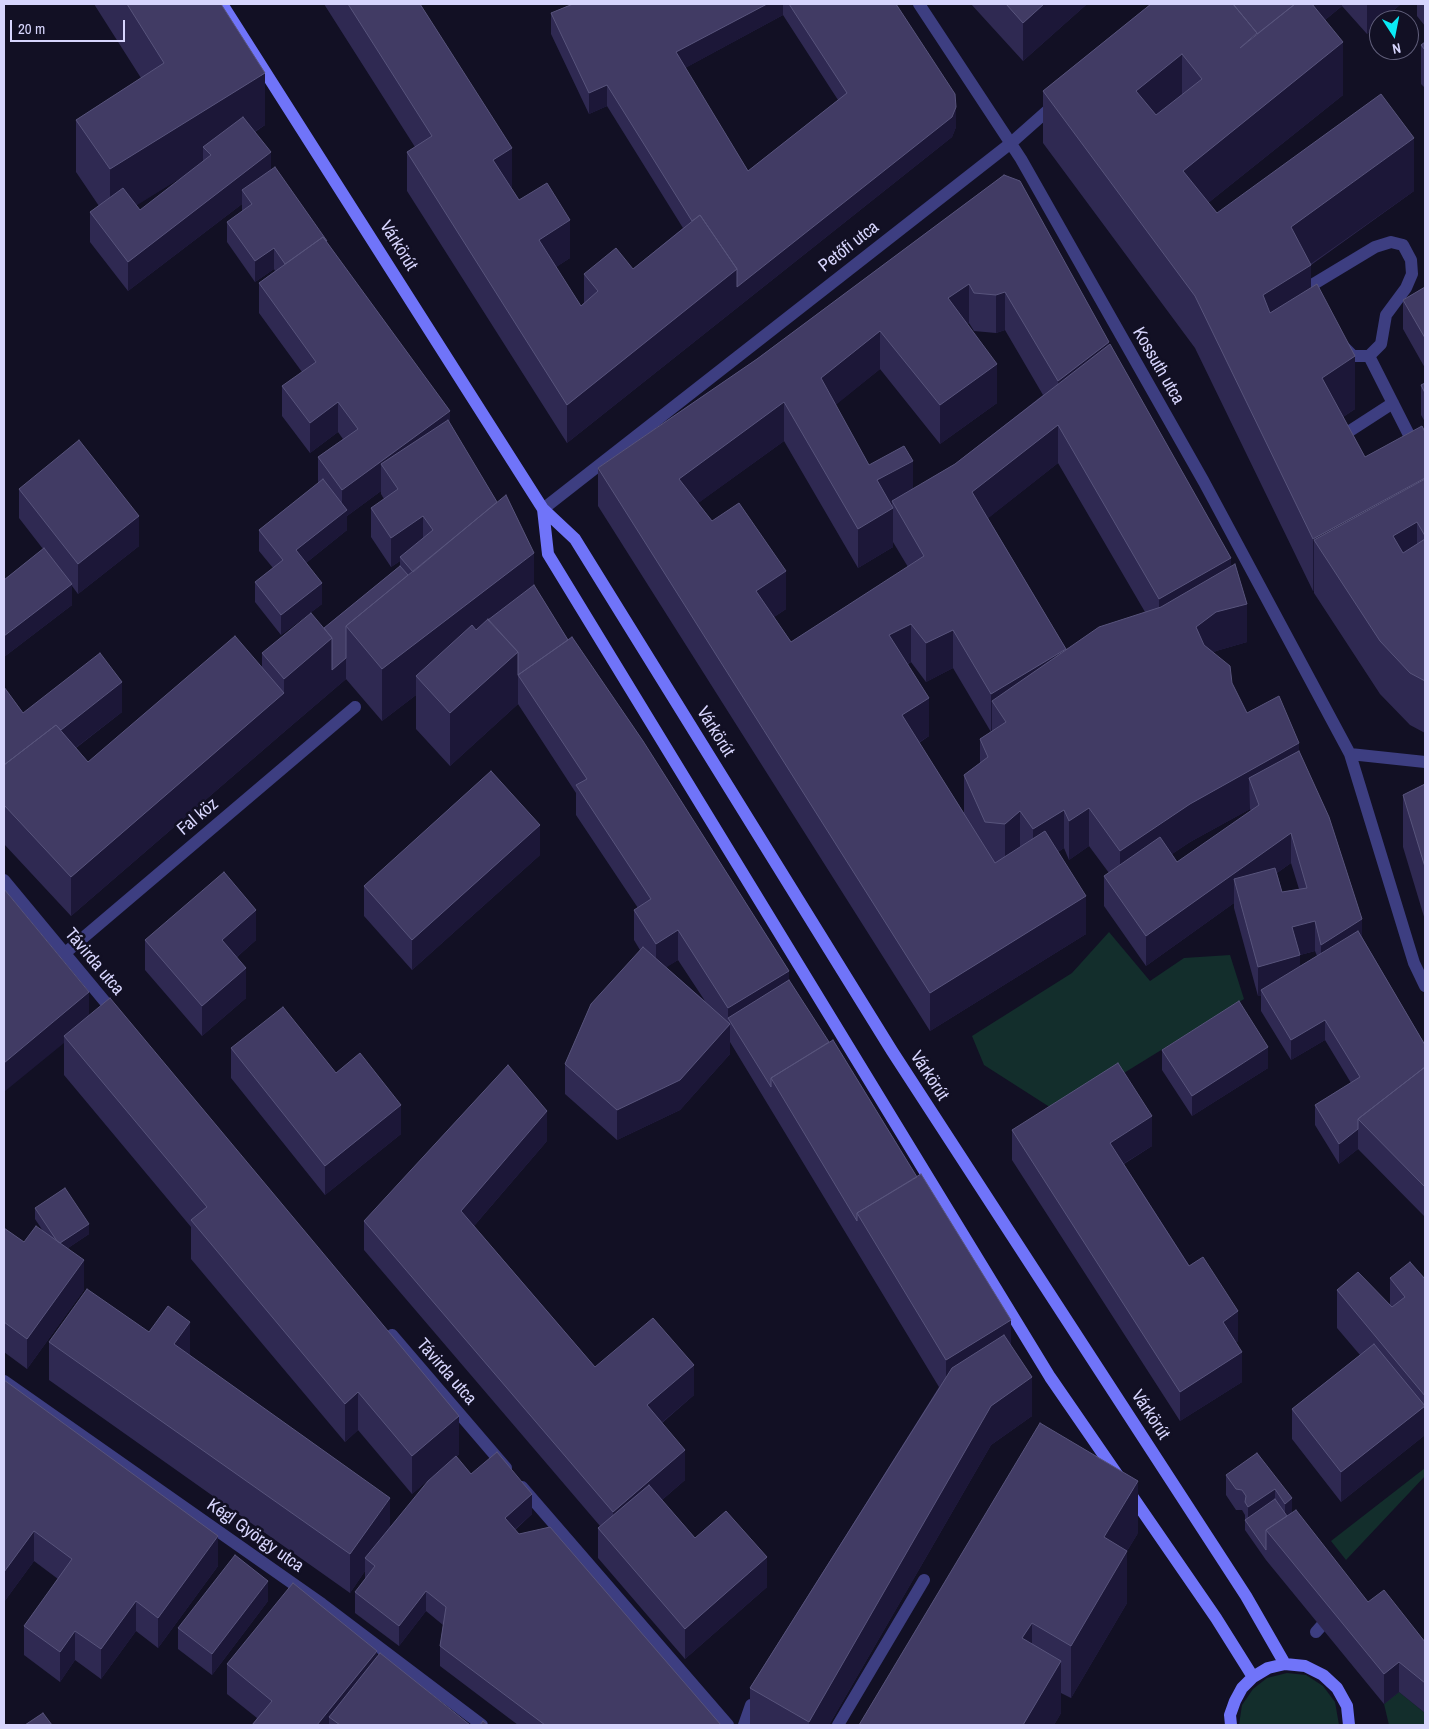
<!DOCTYPE html>
<html>
<head>
<meta charset="utf-8">
<style>
	body { margin:0 }
	#map { position:relative; width:1429px; height:1729px; overflow:hidden; background:#121024; font-family:"Archivo Narrow",sans-serif }
	canvas { display:block }
	.frame { position:absolute; inset:0; border:5px solid #d7d5fd; pointer-events:none }
	.north { position:absolute; left:1369px; top:10px; width:50px; height:50px; box-sizing:border-box; background:#121024; border:1px solid #615f7b; border-radius:50%; rotate:169deg; font-size:14px; font-weight:700; line-height:20px; text-align:center; color:#d7d5fd }
	.north::after { content:''; display:block; margin:auto; width:18px; height:22px; background:#0aeaf4; clip-path:polygon(50% 0,100% 100%,50% 72%,0 100%) }
	.scale { position:absolute; left:10px; top:20px; width:115px; height:22px; box-sizing:border-box; border:2px solid #d7d5fd; border-top:0; padding-left:6px; font-size:15px; line-height:18px; white-space:nowrap; color:#d7d5fd; -webkit-text-stroke:4px #121024; paint-order:stroke }
</style>
</head>
<body>
<div id="map">
<canvas width="1429" height="1729"></canvas>
<div class="frame"></div>
<div class="north">N</div>
<div class="scale">20 m</div>
</div>
<script>
const g = document.querySelector('canvas').getContext('2d');
g.lineJoin = 'round';
function paint(path, color) {
  g.fillStyle = color;
  g.fill(path, 'evenodd');
}
function poly(rows) {
  const path = new Path2D();
  for (const r of rows) {
    path.moveTo(r[0], r[1]);
    for (let i = 2; i < r.length; i += 2) path.lineTo(r[i], r[i + 1]);
  }
  return path;
}
function trace(path, color, width, dash) {
  g.strokeStyle = color;
  g.lineWidth = width;
  g.lineCap = dash ? 'butt' : 'round';
  g.setLineDash(dash || []);
  g.stroke(path);
}
function label(font, color, halo, rows, align = 'center') {
  g.font = font + ' "Archivo Narrow",sans-serif';
  g.lineWidth = 5;
  g.setLineDash([]);
  g.textBaseline = 'middle';
  g.strokeStyle = halo;
  g.fillStyle = color;
  for (const [text, x, y, turn = 0] of rows) {
    g.save();
    g.translate(x, y);
    g.rotate((+turn || 0) * Math.PI / 180);
    g.textAlign = isNaN(turn) ? turn : align;
    if (halo) g.strokeText(text, 0, 0);
    g.fillText(text, 0, 0);
    g.restore();
  }
}
paint(poly([
	[1109,932,1150,981,1184,958,1230,955,1244,999,1059,1113,984,1065,972,1036,1072,973],
	[1425,1468,1425,1476,1346,1560,1331,1541],
	[1287,1673,1306,1675,1323,1686,1335,1702,1339,1725,1239,1725,1242,1705,1253,1689,1267,1678],
	[1399,1692,1425,1713,1425,1725,1389,1725,1384,1704]
]), '#132e2c');
trace(poly([
	[744,1725,751,1705],
	[838,1725,924,1580]
]), '#3d3e81', 12);
trace(poly([
	[919,4,1021,159,1204,482,1350,754,1414,963,1425,986],
	[1307,288,1375,247,1391,242,1403,245,1411,260,1412,274,1406,288,1386,315,1381,344,1369,356,1353,356,1343,346],
	[1369,356,1408,433,1425,459],
	[1344,441,1342,436,1393,403],
	[543,509,1011,143,1055,104],
	[1350,754,1425,762],
	[4,880,116,1015],
	[64,954,355,707],
	[392,1335,506,1468],
	[4,1381,322,1604,482,1725],
	[522,1487,728,1725],
	[1316,1632,1332,1614]
]), '#3d3e81', 12);
trace(poly([
	[222,4,543,509,575,539,892,1051,1246,1596,1285,1664],
	[543,509,548,554,1050,1377,1216,1618,1253,1677],
	[1231,1725,1230,1715,1235,1701,1242,1688,1253,1677,1268,1668,1285,1664,1305,1666,1323,1675,1337,1688,1347,1706,1349,1725]
]), '#7074f9', 12);
paint(poly([
	[94,4,221,4,265,125,255,132,271,169,327,242,450,424,534,585,568,640,789,980,1011,1346,1032,1416,991,1445,829,1725,750,1725,750,1688,939,1387,730,1042,730,1054,680,1110,617,1140,565,1094,565,1064,640,950,634,940,634,910,638,908,576,815,576,793,518,704,450,766,416,729,416,695,382,721,346,679,284,732,71,916,4,844,4,687,23,713,122,712,76,748,88,762,262,668,262,653,324,628,400,566,400,561,391,567,371,537,371,508,384,499,381,494,381,491,347,516,347,530,306,563,322,604,281,635,255,602,255,582,273,568,259,551,259,530,318,483,318,457,343,439,338,432,310,453,282,416,282,386,302,372,259,313,259,283,275,271,274,269,255,282,227,242,227,222,242,211,242,204,128,291,90,242,90,212,99,206,76,172,76,120,141,78],
	[187,174,140,210,136,205],
	[678,960,705,1001,666,967],
	[324,4,420,4,512,187,511,187,519,200,570,258,556,267,581,306,584,303,584,274,633,269,683,228,607,106,589,114,551,34,551,13,573,4,896,4,956,127,952,137,567,443,407,191,407,152,415,147],
	[783,15,838,100,748,171,685,68],
	[971,4,1087,4,1023,61],
	[1151,4,1401,4,1382,20,1379,20,1379,23,1367,34,1342,6,1325,20,1343,95,1208,203,1217,213,1414,191,1311,265,1311,288,1355,409,1343,417,1365,457,1425,432,1425,733,1410,725,1380,694,1314,593,1314,591,1313,591,1195,348,1043,143,1043,91],
	[1417,4,1425,4,1425,26,1417,16],
	[1425,42,1425,88,1421,84,1421,45],
	[1004,175,1109,344,1231,567,1247,642,1216,651,1213,653,1232,683,1247,713,1299,751,1362,937,1425,1045,1425,1217,1358,1149,1339,1164,1315,1125,1315,1105,1351,1083,1325,1040,1291,1060,1261,1011,1261,996,1258,996,1234,908,1234,903,1146,966,1104,906,1104,876,1109,873,1089,846,1069,860,1064,848,1058,852,1086,934,930,1031,598,506,598,468,757,359],
	[969,323,974,331,996,333,1005,330,1043,395,955,464,913,489,869,465,835,405,880,369,940,444,997,403,967,324],
	[784,441,858,568,893,547,893,542,908,567,791,642,774,617,786,609,712,521,698,503],
	[1058,463,1145,612,1066,649,988,518],
	[911,662,926,682,953,668,991,732,980,739,980,763,964,775,964,813,919,743,929,736,908,664],
	[1250,809,1251,811,1177,862,1172,854,1190,842],
	[1291,863,1299,889,1282,892,1277,873],
	[1315,951,1317,956,1300,966,1300,955],
	[1425,287,1425,368,1403,329,1403,300],
	[1425,383,1425,422,1421,415,1421,385],
	[19,489,139,546,78,594,72,586,72,605,4,657,4,580,43,549,19,518],
	[1425,784,1425,920,1403,847,1403,795],
	[540,855,412,970,364,916,364,886],
	[4,889,89,1015,459,1454,456,1457,471,1474,532,1514,515,1530,721,1725,518,1725,440,1666,440,1646,443,1625,426,1611,399,1646,355,1613,355,1592,365,1579,365,1571,350,1593,49,1380,49,1342,149,1332,190,1355,390,1527,448,1463,412,1494,358,1430,345,1442,191,1259,191,1227,64,1075,64,1043],
	[145,940,256,940,237,957,246,998,202,1036,145,970],
	[231,1048,401,1134,325,1195,231,1078],
	[1162,1050,1268,1068,1192,1116,1162,1070],
	[1012,1130,1152,1146,1124,1164,1238,1341,1236,1342,1242,1382,1180,1421,1012,1160],
	[547,1141,474,1226,595,1367,694,1395,662,1423,685,1480,662,1500,695,1538,767,1587,685,1659,598,1558,598,1528,600,1526,364,1250,364,1221],
	[35,1208,89,1234,68,1248,84,1290,27,1369,4,1352,4,1228,24,1242,43,1231,35,1219],
	[1424,1252,1425,1252,1425,1435,1341,1502,1292,1439,1292,1409,1360,1355,1337,1328,1337,1290,1390,1305,1390,1278,1424,1277],
	[4,1380,218,1566,158,1648,136,1631,101,1679,75,1660,60,1682,24,1655,24,1626,58,1579,34,1561,4,1602],
	[1257,1453,1292,1513,1368,1602,1425,1642,1425,1713,1399,1692,1384,1704,1266,1560,1245,1530,1245,1515,1242,1510,1236,1510,1226,1495,1226,1475],
	[1138,1533,1127,1551,1127,1603,1071,1698,1061,1693,1061,1713,1054,1725,859,1725],
	[268,1601,212,1675,178,1649,178,1628],
	[377,1657,470,1725,252,1725,257,1718,227,1694,227,1664]
]), '#2f2952');
paint(poly([
	[767,4,783,4,783,15,676,73,676,52],
	[1044,4,1087,4,1023,61,1023,23],
	[1308,4,1342,4,1342,6,1257,75,1240,48,1257,33],
	[1367,4,1401,4,1382,20,1379,20,1379,23,1367,34],
	[1343,42,1343,95,1183,223,1183,171],
	[1182,54,1182,107,1136,144,1136,91],
	[265,73,265,125,211,159,211,155,203,147,203,164,110,222,110,169],
	[607,85,607,106,589,114,589,93],
	[956,107,956,127,952,137,567,443,567,405,737,269],
	[1414,138,1414,191,1305,268,1311,265,1311,317,1263,347,1263,295,1291,227],
	[512,148,512,187,493,198,493,160],
	[271,152,271,182,242,190,242,204,128,291,128,262],
	[570,220,570,258,539,278,539,240],
	[274,248,274,269,255,282,255,261],
	[969,284,969,323,948,337,948,298],
	[1005,292,1005,330,996,333,996,295],
	[880,331,880,369,821,417,821,378],
	[1109,342,1109,381,1058,420,1058,381],
	[1355,356,1355,409,1322,431,1322,378],
	[997,364,997,403,940,444,940,405],
	[338,402,338,432,310,453,310,423],
	[784,402,784,441,679,517,679,479],
	[450,411,450,441,381,464,381,491,347,516,347,530,296,571,296,550,342,514,342,490],
	[1058,425,1058,463,972,531,972,492],
	[913,461,913,500,892,501,892,509,893,508,893,547,858,568,858,529,877,480],
	[1425,478,1425,530,1417,522,1417,575,1314,540,1314,591,1313,591,1313,539],
	[139,516,139,546,78,594,78,564],
	[423,516,423,545,400,557,400,561,391,567,391,538],
	[534,553,534,605,416,676,416,695,382,721,382,669],
	[1231,558,1231,596,1159,637,1159,599],
	[786,571,786,609,756,629,756,591],
	[322,583,322,604,281,635,281,615],
	[72,584,72,605,4,657,4,636],
	[1247,604,1247,642,1216,651,1196,665,1196,627,1216,612],
	[911,624,911,662,889,673,889,635],
	[953,630,953,668,926,682,926,643],
	[332,638,332,691,284,732,71,916,71,877,284,693,284,679],
	[1066,649,1006,722,992,701,992,732,991,732,991,694],
	[518,652,518,704,450,766,450,713],
	[346,658,346,679,332,691,332,670],
	[122,682,122,712,4,803,4,774],
	[929,698,929,736,902,753,902,715],
	[1299,743,1299,781,1249,778,1250,809,1190,842,1120,889,1120,851,1190,804],
	[1089,808,1089,846,1069,860,1069,821],
	[1064,810,1064,848,1033,868,1033,829],
	[1020,811,1020,849,1005,862,1005,824],
	[540,825,540,855,412,970,412,940],
	[1291,833,1291,863,1240,899,1234,879,1234,903,1146,966,1146,936],
	[1086,896,1086,934,930,1031,930,993],
	[256,910,256,940,222,970,222,940],
	[1362,919,1362,949,1321,974,1321,945],
	[1315,921,1315,951,1300,955,1300,984,1261,990,1261,996,1258,996,1258,967,1292,927],
	[678,930,678,960,656,974,656,944],
	[246,968,246,998,202,1036,202,1006],
	[789,971,789,1000,728,1018,728,1027,730,1024,730,1054,680,1110,617,1140,617,1110,728,1027,728,1008],
	[89,992,89,1022,64,1036,64,1043,4,1092,4,1063],
	[1325,1020,1325,1040,1291,1060,1291,1040],
	[1268,1047,1268,1068,1192,1116,1192,1096],
	[401,1105,401,1134,325,1195,325,1166],
	[547,1111,547,1141,461,1241,461,1211],
	[1152,1116,1152,1146,1110,1172,1110,1143],
	[1358,1129,1358,1149,1339,1164,1339,1144],
	[89,1224,89,1234,59,1254,59,1244],
	[84,1260,84,1290,27,1369,27,1339],
	[1238,1311,1238,1341,1223,1351,1223,1322],
	[1011,1320,1011,1359,946,1399,946,1360],
	[190,1322,190,1360,174,1344],
	[1242,1352,1242,1382,1180,1421,1180,1392],
	[694,1365,694,1395,647,1435,647,1405],
	[1032,1377,1032,1416,991,1445,829,1725,809,1725,809,1722,991,1406],
	[358,1392,358,1430,345,1442,345,1404],
	[1425,1406,1425,1435,1341,1502,1341,1472],
	[459,1416,459,1454,412,1494,412,1456],
	[685,1450,685,1480,613,1542,613,1512],
	[1138,1481,1138,1533,1127,1551,1127,1603,1071,1698,1071,1646,1104,1537],
	[1275,1489,1275,1509,1248,1525,1248,1507],
	[532,1494,532,1514,505,1538,505,1518],
	[390,1498,390,1536,365,1558,365,1571,350,1593,350,1554],
	[1292,1498,1292,1518,1285,1524,1285,1504],
	[34,1531,34,1561,4,1602,4,1572],
	[218,1536,218,1566,158,1648,158,1618],
	[767,1557,767,1587,685,1659,685,1629],
	[268,1581,268,1601,212,1675,212,1654],
	[426,1591,426,1611,399,1646,399,1626],
	[136,1601,136,1631,101,1679,101,1649],
	[1032,1623,1032,1675,1022,1638],
	[75,1631,75,1660,60,1682,60,1652],
	[377,1651,377,1681,329,1717,329,1725,317,1725],
	[1061,1661,1061,1713,1054,1725,1023,1725],
	[1399,1662,1399,1692,1384,1704,1384,1674]
]), '#1c1738');
const building = poly([
	[127,4,221,4,265,73,110,169,76,120,164,63,127,4],
	[348,4,420,4,512,148,493,160,519,200,547,183,570,220,539,240,581,306,598,291,584,274,616,248,633,269,700,215,737,269,567,405,407,152,432,136,348,4],
	[573,4,767,4,676,52,748,171,847,93,789,4,896,4,955,94,956,107,952,117,737,287,737,269,700,215,692,221,607,85,589,93,551,13,573,4],
	[1006,4,1044,4,1023,23,1006,4],
	[1151,4,1233,4,1257,33,1240,48,1295,4,1312,4,1343,42,1183,171,1217,213,1381,94,1414,138,1291,227,1311,265,1263,295,1270,313,1317,284,1355,356,1322,378,1365,457,1422,426,1425,432,1425,478,1313,539,1195,296,1043,91,1151,4],
	[1182,54,1202,79,1156,115,1136,91,1182,54],
	[1233,4,1295,4,1257,34,1257,33,1233,4],
	[1425,42,1425,50,1421,45,1425,42],
	[243,117,271,152,128,262,90,212,123,188,140,210,211,155,203,147,243,117],
	[275,167,327,241,326,241,323,237,285,264,274,248,255,261,227,222,252,204,242,190,275,167],
	[1004,175,1020,181,1109,342,1058,381,1005,292,996,295,974,293,969,284,948,298,997,364,940,405,880,331,821,378,869,465,904,446,913,461,877,480,893,508,858,529,784,402,679,479,712,521,739,503,786,571,756,591,791,642,924,556,892,501,955,464,1110,344,1231,558,1159,599,1058,425,972,492,1066,649,991,694,953,630,926,643,911,624,889,635,929,698,902,715,995,863,1045,831,1086,896,930,993,598,468,757,359,1004,175],
	[323,237,450,411,342,490,318,457,358,429,338,402,310,423,282,386,316,362,259,283,323,237],
	[1425,287,1425,338,1403,300,1425,287],
	[1425,383,1425,393,1421,385,1425,383],
	[448,420,497,502,413,572,400,557,433,530,423,516,391,538,371,508,398,489,381,464,448,420],
	[79,440,139,516,78,564,19,489,79,440],
	[323,479,347,510,296,550,322,583,281,615,255,582,283,560,259,530,323,479],
	[1425,479,1425,536,1417,522,1393,536,1403,553,1425,539,1425,681,1410,673,1380,641,1314,540,1425,479],
	[506,495,534,553,382,669,346,626,506,495],
	[44,548,72,584,4,636,4,580,44,548],
	[1235,564,1247,604,1216,612,1196,627,1204,645,1230,666,1232,683,1247,713,1279,696,1299,743,1190,804,1120,851,1089,808,1069,821,1064,810,1033,829,1020,811,1005,824,985,822,964,775,988,757,980,739,1006,722,992,701,1099,627,1161,607,1235,564],
	[400,566,408,575,346,626,346,658,332,670,332,638,324,628,400,566],
	[534,585,568,640,518,675,518,652,488,620,534,585],
	[311,613,332,638,284,679,262,653,311,613],
	[488,619,518,652,450,713,416,676,472,625,476,630,488,619],
	[235,636,284,693,71,877,4,805,4,765,56,725,88,762,235,636],
	[572,637,643,741,789,971,728,1008,678,930,656,944,634,910,651,899,576,785,587,779,518,675,572,637],
	[100,653,122,682,61,730,56,725,4,765,4,687,23,713,100,653],
	[1299,751,1329,817,1362,919,1321,945,1315,921,1292,927,1300,955,1258,967,1234,879,1275,868,1282,892,1307,888,1291,833,1146,936,1104,876,1160,837,1177,862,1259,805,1249,778,1299,751],
	[491,771,540,825,412,940,364,886,491,771],
	[1425,784,1425,867,1403,795,1425,784],
	[224,872,256,910,222,940,246,968,202,1006,145,940,224,872],
	[4,889,89,992,4,1063,4,889],
	[1358,931,1425,1045,1425,1067,1358,1119,1358,1129,1339,1144,1315,1105,1360,1077,1325,1020,1291,1040,1261,990,1358,931],
	[643,947,730,1024,680,1080,617,1110,565,1064,591,1004,643,947],
	[789,980,829,1042,771,1078,771,1087,728,1018,789,980],
	[110,998,459,1416,412,1456,358,1392,345,1404,191,1220,207,1207,64,1036,110,998],
	[1239,1001,1268,1047,1192,1096,1162,1050,1239,1001],
	[283,1007,336,1073,360,1053,401,1105,325,1166,231,1048,283,1007],
	[833,1040,917,1177,857,1213,857,1221,771,1078,833,1040],
	[1118,1063,1152,1116,1110,1143,1189,1266,1203,1257,1238,1311,1223,1322,1242,1352,1180,1392,1012,1130,1118,1063],
	[508,1065,547,1111,461,1211,595,1367,653,1318,694,1365,647,1405,685,1450,613,1512,364,1221,508,1065],
	[1425,1067,1425,1187,1358,1119,1425,1067],
	[921,1174,1011,1320,946,1360,857,1213,921,1174],
	[65,1188,89,1224,60,1243,57,1241,35,1208,65,1188],
	[36,1226,84,1260,27,1339,4,1322,4,1228,24,1242,36,1226],
	[1410,1262,1425,1279,1425,1396,1337,1290,1358,1272,1392,1307,1405,1297,1390,1278,1410,1262],
	[87,1289,149,1332,168,1306,190,1322,174,1344,390,1498,350,1554,49,1342,87,1289],
	[1004,1335,1032,1377,991,1406,809,1722,750,1688,952,1368,1004,1335],
	[1374,1344,1425,1406,1341,1472,1292,1409,1374,1344],
	[4,1380,218,1536,158,1618,136,1601,101,1649,75,1631,60,1652,24,1626,72,1559,34,1531,4,1572,4,1380],
	[1040,1423,1138,1481,1104,1537,1127,1551,1071,1646,1032,1623,1022,1638,1061,1661,1023,1725,859,1725,1040,1423],
	[497,1452,532,1494,505,1518,519,1534,550,1527,721,1725,545,1725,440,1646,446,1607,426,1591,399,1626,355,1592,375,1566,365,1558,428,1481,456,1456,471,1474,497,1452],
	[1257,1453,1292,1498,1285,1504,1275,1489,1248,1507,1245,1502,1246,1496,1242,1490,1236,1489,1226,1475,1257,1453],
	[649,1485,695,1538,726,1511,767,1557,685,1629,598,1528,649,1485],
	[1275,1499,1287,1516,1266,1530,1266,1550,1245,1520,1275,1499],
	[1296,1510,1368,1602,1384,1590,1425,1642,1425,1683,1399,1662,1384,1674,1266,1530,1296,1510],
	[235,1555,268,1581,212,1654,178,1628,235,1555],
	[293,1583,377,1651,317,1725,252,1725,272,1701,227,1664,293,1583],
	[380,1653,470,1725,340,1725,329,1717,380,1653],
	[43,1713,52,1725,25,1725,43,1713],
	[483,1721,488,1725,480,1725,483,1721]
]);
paint(building, '#413b64');
trace(building, '#58547c', 1);
label('18px', '#d7d5fd', '#121024', [
	["Várkörút",398,246,58],
	["Petőfi utca",849,247,-38],
	["Kossuth utca",1158,366,60],
	["Várkörút",715,732,58],
	["Fal köz",198,817,-40],
	["Távirda utca",94,962,50],
	["Várkörút",929,1076,57],
	["Távirda utca",446,1372,49],
	["Várkörút",1150,1415,57],
	["Kégl György utca",255,1536,35]
]);
</script>
</body>
</html>
